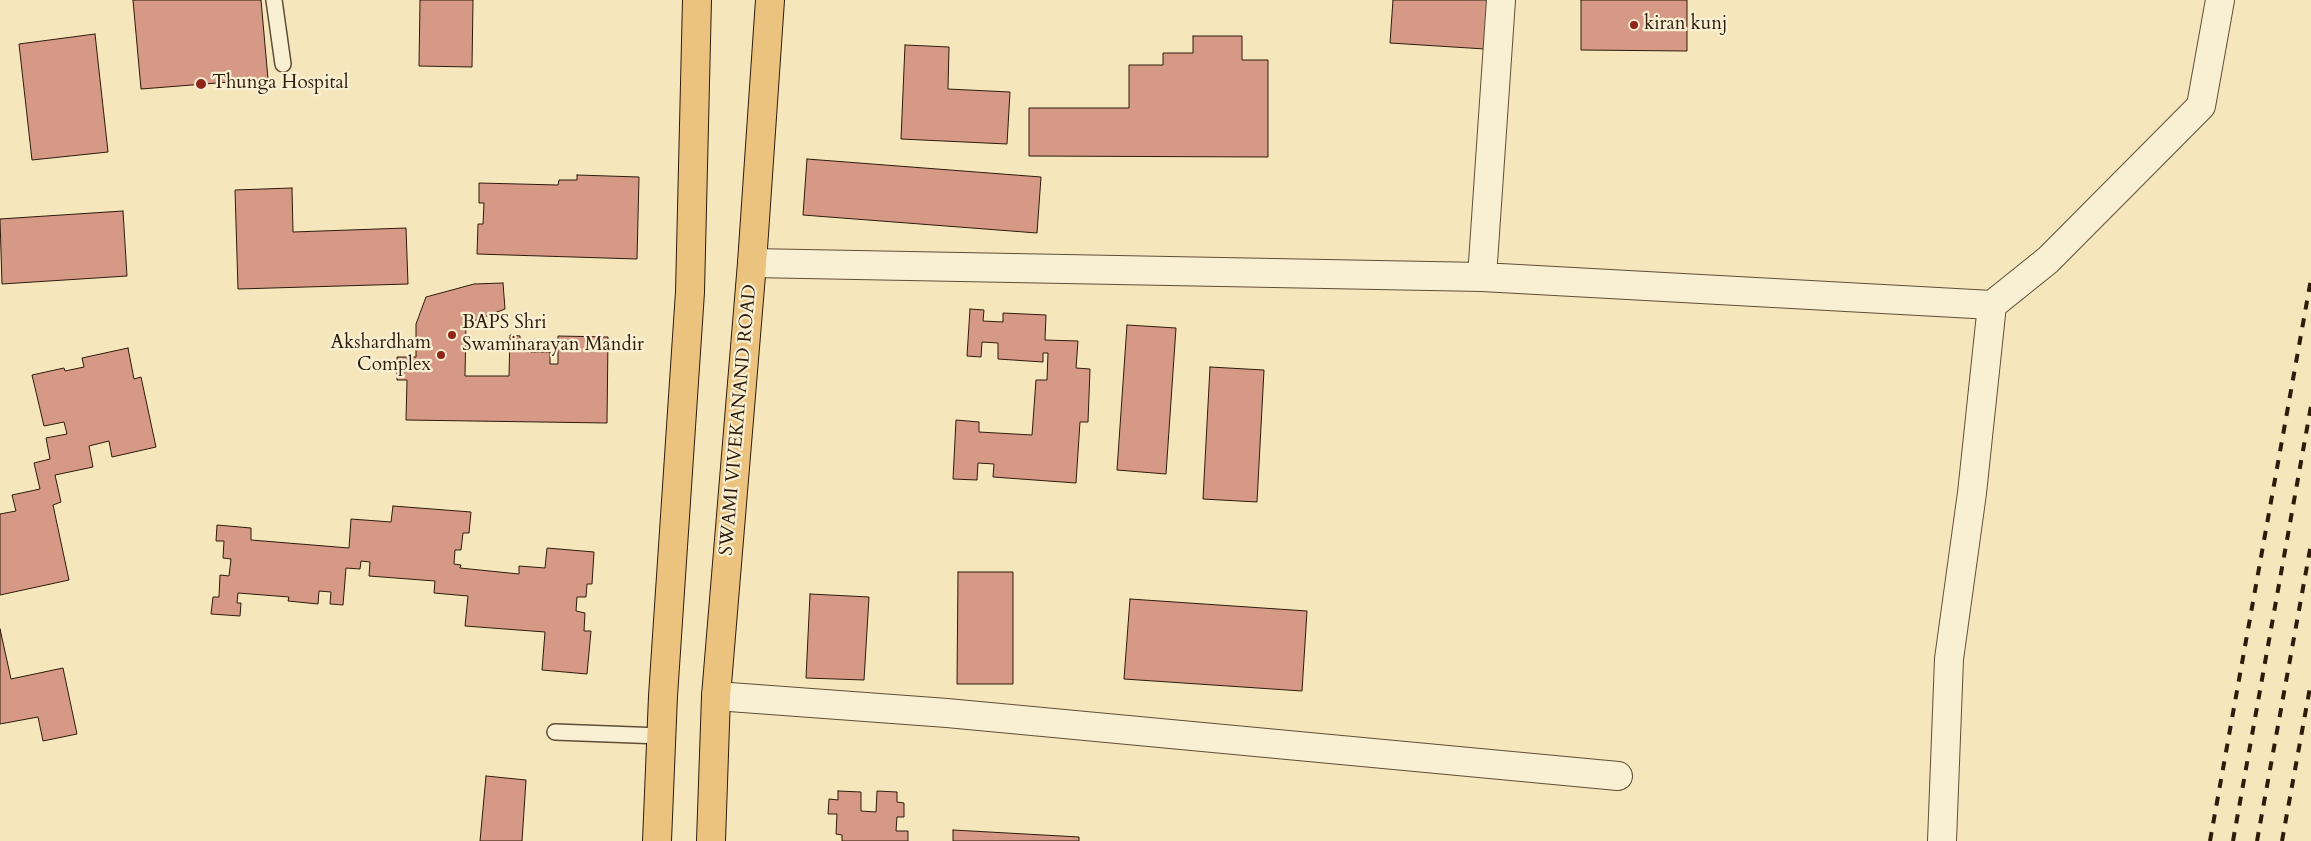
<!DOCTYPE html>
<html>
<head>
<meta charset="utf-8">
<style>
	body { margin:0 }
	canvas { display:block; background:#f6e6bc }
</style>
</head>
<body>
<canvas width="2311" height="841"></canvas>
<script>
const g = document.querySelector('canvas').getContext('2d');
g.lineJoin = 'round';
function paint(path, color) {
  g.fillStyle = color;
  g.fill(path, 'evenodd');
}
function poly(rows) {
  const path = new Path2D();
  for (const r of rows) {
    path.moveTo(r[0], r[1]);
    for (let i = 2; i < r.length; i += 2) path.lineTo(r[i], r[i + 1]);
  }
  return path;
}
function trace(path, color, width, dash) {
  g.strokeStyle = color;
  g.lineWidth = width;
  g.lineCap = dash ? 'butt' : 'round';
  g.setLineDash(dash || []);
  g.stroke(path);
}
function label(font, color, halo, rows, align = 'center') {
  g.font = font + ' Cardo,serif';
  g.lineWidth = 4.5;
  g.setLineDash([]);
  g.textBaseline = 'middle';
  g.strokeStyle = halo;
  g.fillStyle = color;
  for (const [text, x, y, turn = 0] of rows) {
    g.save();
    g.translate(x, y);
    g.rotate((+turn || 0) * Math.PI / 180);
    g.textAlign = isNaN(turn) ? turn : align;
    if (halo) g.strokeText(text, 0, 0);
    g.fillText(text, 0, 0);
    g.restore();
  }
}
const building = poly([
	[133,0,261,0,268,79,141,89,133,0],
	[420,0,473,0,472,67,419,66,420,0],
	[1393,0,1488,0,1485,49,1390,43,1393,0],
	[1581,0,1687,0,1687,51,1581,50,1581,0],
	[95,34,108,152,32,160,19,44,95,34],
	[1193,36,1242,36,1242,60,1268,60,1268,157,1029,156,1029,108,1129,108,1129,65,1163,65,1163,53,1193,53,1193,36],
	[905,45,949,47,948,89,1010,92,1007,144,901,139,905,45],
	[807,159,1041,177,1037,233,803,215,807,159],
	[577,175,639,177,637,259,477,254,478,224,483,224,484,203,479,203,479,183,558,185,559,180,577,180,577,175],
	[292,188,293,232,406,228,408,284,238,289,235,190,292,188],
	[123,211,127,276,2,284,0,219,123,211],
	[503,283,505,309,466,324,465,376,509,376,510,335,520,336,520,345,531,345,531,352,550,352,550,364,558,364,558,336,608,337,607,423,406,420,407,380,397,380,397,357,416,357,416,324,426,297,474,284,503,283],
	[970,309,984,310,983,321,1003,322,1003,313,1046,315,1045,340,1078,341,1076,368,1090,369,1088,422,1080,422,1076,483,993,477,994,464,978,463,977,480,953,479,956,420,979,422,979,432,1032,435,1036,380,1047,380,1048,353,1043,353,1043,362,998,359,998,343,982,342,981,357,967,356,970,309],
	[1127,325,1176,328,1166,474,1117,470,1127,325],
	[128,348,134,379,141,377,156,447,112,457,109,441,89,446,93,467,55,475,61,502,53,505,69,580,0,595,0,514,16,511,12,495,40,489,34,463,50,459,46,438,67,434,64,422,44,426,32,375,64,368,65,371,84,367,82,358,128,348],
	[1210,367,1264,370,1257,502,1203,499,1210,367],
	[393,506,471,512,469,533,463,533,461,550,455,550,454,564,461,565,460,568,519,574,519,566,545,568,547,548,594,552,592,584,587,584,586,597,577,597,576,611,585,613,584,631,591,631,587,674,542,670,545,632,465,626,468,596,434,593,435,581,369,576,370,562,361,561,360,569,346,568,343,605,330,604,331,592,319,591,318,604,288,601,289,597,238,593,237,603,241,603,240,616,211,614,213,597,219,597,220,575,229,576,231,559,223,558,224,541,216,541,217,525,251,528,251,540,349,548,351,519,391,522,393,506],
	[958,572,1013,572,1013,684,957,684,958,572],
	[810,594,869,597,864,680,806,678,810,594],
	[1130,599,1307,611,1302,691,1124,679,1130,599],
	[0,629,11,679,63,668,77,734,43,741,38,717,0,724,0,629],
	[486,776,526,780,522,841,480,841,486,776],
	[838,791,861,792,861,811,876,812,877,791,897,792,897,802,904,803,904,817,897,817,896,831,908,831,908,841,842,841,842,835,836,834,837,814,828,814,829,799,838,800,838,791],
	[953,830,1079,837,1079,841,953,841,953,830]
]);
paint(building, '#d69985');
trace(building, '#2d1b0b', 1);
const service = poly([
	[274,0,283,64],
	[555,732,661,736]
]);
const minor = poly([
	[752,263,1482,277,1992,305,1972,493,1949,659,1942,841],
	[1482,277,1501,0],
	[1992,305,2048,260,2201,106,2220,0],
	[716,696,947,713,1618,776]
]);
const primary = poly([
	[657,841,663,696,690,292,697,0],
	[711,841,716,696,752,263,770,0]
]);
trace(service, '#5f4e37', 18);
trace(minor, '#5f4e37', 30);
trace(primary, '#2d1b0b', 30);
trace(service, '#f9efd3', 15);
trace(minor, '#f9efd3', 28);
trace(primary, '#ebc37e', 28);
trace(poly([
	[2210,841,2311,279],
	[2233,841,2311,406],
	[2257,841,2311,544],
	[2282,841,2311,682]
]), '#2d1b0b', 4, [9, 9]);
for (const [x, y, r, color] of [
	[1634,25,5,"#8f2418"],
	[201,84,6,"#8f2418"],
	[452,335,5,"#8f2418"],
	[441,355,5,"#8f2418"]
]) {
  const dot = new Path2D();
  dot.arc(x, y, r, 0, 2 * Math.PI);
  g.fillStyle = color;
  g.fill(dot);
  trace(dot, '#f9efd3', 2);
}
label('19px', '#2d1b0b', '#f9efd3', [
	["kiran kunj",1644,25],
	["Thunga Hospital",212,84],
	["BAPS Shri",462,324],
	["Swaminarayan Mandir",462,346],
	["Akshardham",431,344,"right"],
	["Complex",431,366,"right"]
], 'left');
label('19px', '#2d1b0b', '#f9efd3', [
	["SWAMI VIVEKANAND ROAD",739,420,-85]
]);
</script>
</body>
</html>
